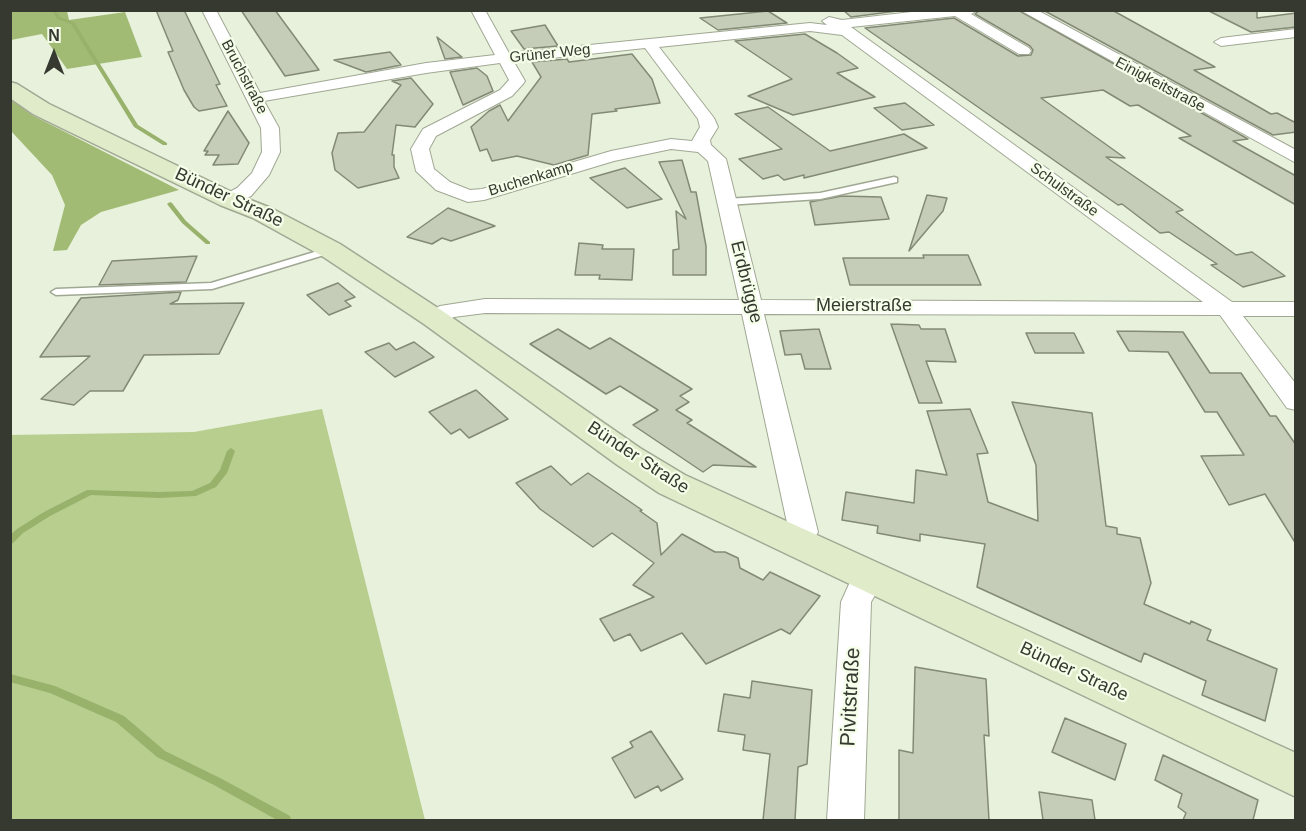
<!DOCTYPE html>
<html>
<head>
<meta charset="utf-8">
<style>
	body { margin:0 }
	#map { position:relative; width:1306px; height:831px; overflow:hidden; background:#e8f1db; font-family:Helvetica,sans-serif }
	canvas { display:block }
	.frame { position:absolute; inset:0; border:12px solid #353930; pointer-events:none }
	.north { position:absolute; left:24px; top:24px; width:60px; height:60px; -webkit-text-stroke:4px #f5fee9; paint-order:stroke; rotate:0deg; font-size:16px; font-weight:700; line-height:24px; text-align:center; color:#353930 }
	.north::after { content:''; display:block; margin:auto; width:21px; height:27px; background:#353930; clip-path:polygon(50% 0,100% 100%,50% 72%,0 100%) }
</style>
</head>
<body>
<div id="map">
<canvas width="1306" height="831"></canvas>
<div class="frame"></div>
<div class="north">N</div>
</div>
<script>
const g = document.querySelector('canvas').getContext('2d');
g.lineJoin = 'round';
function paint(path, color) {
  g.fillStyle = color;
  g.fill(path, 'evenodd');
}
function poly(rows) {
  const path = new Path2D();
  for (const r of rows) {
    path.moveTo(r[0], r[1]);
    for (let i = 2; i < r.length; i += 2) path.lineTo(r[i], r[i + 1]);
  }
  return path;
}
function trace(path, color, width, dash) {
  g.strokeStyle = color;
  g.lineWidth = width;
  g.lineCap = dash ? 'butt' : 'round';
  g.setLineDash(dash || []);
  g.stroke(path);
}
function label(font, color, halo, rows, align = 'center') {
  g.font = font + ' Helvetica,sans-serif';
  g.lineWidth = 4.5;
  g.setLineDash([]);
  g.textBaseline = 'middle';
  g.strokeStyle = halo;
  g.fillStyle = color;
  for (const [text, x, y, turn = 0] of rows) {
    g.save();
    g.translate(x, y);
    g.rotate((+turn || 0) * Math.PI / 180);
    g.textAlign = isNaN(turn) ? turn : align;
    if (halo) g.strokeText(text, 0, 0);
    g.fillText(text, 0, 0);
    g.restore();
  }
}
paint(poly([
	[322,409,425,820,11,820,11,435,194,432]
]), '#b7ce8f');
paint(poly([
	[11,10,67,11,69,20,125,12,142,57,67,69,42,34,11,40],
	[11,100,32,115,179,190,101,212,81,225,67,250,53,251,65,205,52,175,11,131]
]), '#a1bb75');
paint(poly([
	[52,10,56,10,60,17,74,22,138,125,167,143,167,145,163,145,134,127,71,24,57,19,52,10],
	[170,202,172,203,186,221,210,242,210,244,206,244,182,223,167,204,170,202],
	[231,448,235,451,227,473,216,487,196,496,159,498,91,495,50,516,23,533,13,543,10,544,10,535,17,529,44,512,87,490,159,492,192,491,210,483,220,470,227,451,231,448],
	[10,674,55,686,124,716,165,751,222,779,290,816,291,820,277,820,214,785,157,757,116,722,50,693,10,682,10,674]
]), '#98b16b');
const building = poly([
	[156,10,184,10,220,84,216,85,227,106,199,111,194,107,184,90,168,52,173,51,156,10],
	[241,10,275,10,319,70,285,76,241,10],
	[843,10,905,10,851,17,843,10],
	[980,10,1018,10,1248,139,1233,141,1296,176,1296,205,1179,138,1191,136,1138,105,1130,106,1103,90,1041,98,1125,158,1106,157,1183,210,1176,212,1236,255,1252,252,1285,276,1243,287,1211,265,1217,264,1169,232,1160,233,1122,204,1118,205,865,28,954,18,1018,56,1031,55,1033,50,1030,46,975,14,980,10],
	[1043,10,1112,10,1215,67,1194,70,1271,114,1277,113,1296,123,1296,132,1273,135,1043,10],
	[1207,10,1257,10,1257,18,1296,13,1296,27,1251,32,1207,10],
	[768,11,787,23,718,30,700,18,768,11],
	[545,25,558,46,524,49,511,31,545,25],
	[805,34,837,53,858,68,837,73,875,97,793,115,748,96,792,79,735,41,805,34],
	[437,37,462,57,445,59,437,37],
	[390,52,401,65,366,72,334,60,390,52],
	[632,54,652,79,660,103,615,109,617,111,592,114,588,155,554,165,517,156,492,161,487,149,480,151,471,127,489,111,500,105,508,121,541,77,532,62,567,59,569,62,632,54],
	[477,68,487,76,493,91,463,105,450,72,477,68],
	[411,78,433,104,415,127,396,125,392,155,394,155,394,167,399,178,358,188,335,170,332,153,338,133,364,132,401,85,392,81,411,78],
	[905,103,934,125,902,130,874,108,905,103],
	[768,107,830,151,904,134,927,148,804,178,804,175,784,180,778,175,763,179,739,159,782,149,735,114,768,107],
	[228,111,249,143,238,164,213,165,219,155,205,155,208,151,204,151,228,111],
	[682,160,691,192,696,192,706,246,706,275,673,275,673,250,679,249,676,211,686,219,659,162,682,160],
	[625,168,662,199,627,208,590,178,625,168],
	[927,195,947,198,943,211,909,251,927,195],
	[842,196,881,197,889,219,815,225,810,202,842,196],
	[448,208,495,226,451,241,442,238,432,244,407,237,448,208],
	[579,243,603,245,602,249,634,249,632,280,599,279,600,275,575,275,579,243],
	[923,255,968,255,981,285,850,285,843,258,924,258,923,255],
	[197,256,186,282,99,285,112,261,197,256],
	[338,283,355,297,345,301,351,306,329,315,307,295,338,283],
	[181,292,178,300,170,304,244,303,219,354,144,355,123,391,90,391,74,405,41,399,90,356,40,357,81,298,181,292],
	[891,324,919,325,921,329,945,329,956,362,926,361,942,403,919,403,891,324],
	[558,329,590,349,610,338,692,389,680,396,689,402,676,410,692,420,687,423,756,467,713,465,703,472,633,425,658,410,620,386,606,394,530,344,558,329],
	[819,329,831,369,805,369,801,354,785,355,780,331,819,329],
	[1117,331,1183,332,1210,373,1241,373,1270,416,1276,416,1296,445,1296,544,1265,494,1229,505,1201,456,1244,455,1217,412,1205,412,1168,352,1129,351,1117,331],
	[1026,333,1074,333,1084,353,1035,353,1026,333],
	[414,342,434,357,395,377,365,352,389,343,396,350,414,342],
	[476,390,508,419,469,438,460,429,451,434,429,412,476,390],
	[1012,402,1092,413,1106,526,1117,528,1117,534,1140,538,1151,583,1144,604,1190,624,1191,621,1211,630,1207,640,1277,669,1265,721,1202,695,1206,681,1144,653,1141,662,977,587,985,544,920,534,920,541,877,533,878,526,842,520,846,492,914,503,916,470,947,475,927,411,970,409,988,453,977,454,988,502,1038,521,1036,465,1012,402],
	[551,466,571,485,588,473,642,510,640,511,657,523,661,555,682,534,715,552,725,552,738,558,740,568,763,580,770,572,820,596,790,634,781,629,706,664,682,633,641,651,630,634,614,641,600,619,654,597,633,585,654,563,612,533,593,547,540,509,516,483,551,466],
	[915,667,986,679,989,736,984,735,989,820,899,820,899,750,913,753,915,667],
	[752,681,812,690,807,764,798,767,795,820,763,820,770,754,743,750,745,735,718,731,724,694,750,698,752,681],
	[1065,718,1126,744,1115,780,1052,752,1065,718],
	[651,731,683,779,661,791,658,786,635,798,612,758,633,747,630,742,651,731],
	[1163,755,1258,800,1253,820,1183,820,1186,813,1178,807,1182,794,1155,780,1163,755],
	[1039,792,1092,800,1095,820,1043,820,1039,792]
]);
paint(building, '#c5cdb9');
trace(building, '#828a76', 1.5);
const lane = poly([
	[894,177,897,178,897,182,820,199,726,205,721,202,726,199,820,193,894,177],
	[331,247,336,250,334,252,212,289,56,295,51,292,56,289,211,283,331,247]
]);
const street = poly([
	[202,10,216,10,260,93,426,63,495,55,471,10,485,10,509,53,810,23,827,25,822,21,829,17,842,20,929,10,978,10,971,14,1029,48,1031,51,1029,54,1019,54,955,16,851,27,1232,302,1296,302,1296,316,1243,316,1296,384,1296,410,1287,408,1220,315,764,314,818,532,807,552,797,555,787,552,782,544,789,532,742,314,485,313,454,317,434,325,426,323,423,318,426,313,440,306,485,299,739,300,708,161,698,152,671,149,614,161,484,200,468,202,436,190,416,171,411,149,423,129,500,90,509,80,500,63,426,73,264,101,279,128,280,152,269,175,251,196,236,204,222,204,219,200,222,196,237,188,252,173,262,152,261,128,202,10],
	[810,31,842,35,1203,302,761,300,726,159,711,145,710,140,718,127,714,118,659,47,810,31],
	[645,48,698,119,700,127,692,141,671,139,611,151,482,189,470,190,450,182,434,169,429,149,436,136,512,96,523,84,525,81,514,62,645,48],
	[1020,10,1037,10,1296,150,1296,163,1020,10],
	[1296,29,1296,37,1221,46,1214,42,1221,38,1296,29],
	[870,566,881,570,885,578,871,602,864,820,827,820,841,602,850,582,859,570,870,566]
]);
const secondary = poly([
	[10,82,17,84,49,104,238,195,271,208,340,244,444,312,640,448,685,475,1296,753,1296,797,659,493,616,464,424,324,322,256,253,218,220,205,33,114,10,98,10,82]
]);
trace(lane, '#a0a894', 3);
trace(street, '#a0a894', 2);
trace(secondary, '#a0a894', 3);
paint(lane, '#fff');
paint(street, '#fff');
paint(secondary, '#e0ebca');
label('15px', '#353930', '#f5fee9', [
	["Grüner Weg",550,54,-6],
	["Bruchstraße",244,77,62],
	["Einigkeitstraße",1160,85,28],
	["Buchenkamp",531,179,-17],
	["Schulstraße",1064,190,36]
]);
label('18px', '#353930', '#f5fee9', [
	["Bünder Straße",229,198,25],
	["Erdbrügge",746,282,76],
	["Meierstraße",864,306],
	["Bünder Straße",638,458,33],
	["Bünder Straße",1074,672,25]
]);
label('21px', '#353930', '#f5fee9', [
	["Pivitstraße",851,697,-87]
]);
</script>
</body>
</html>
